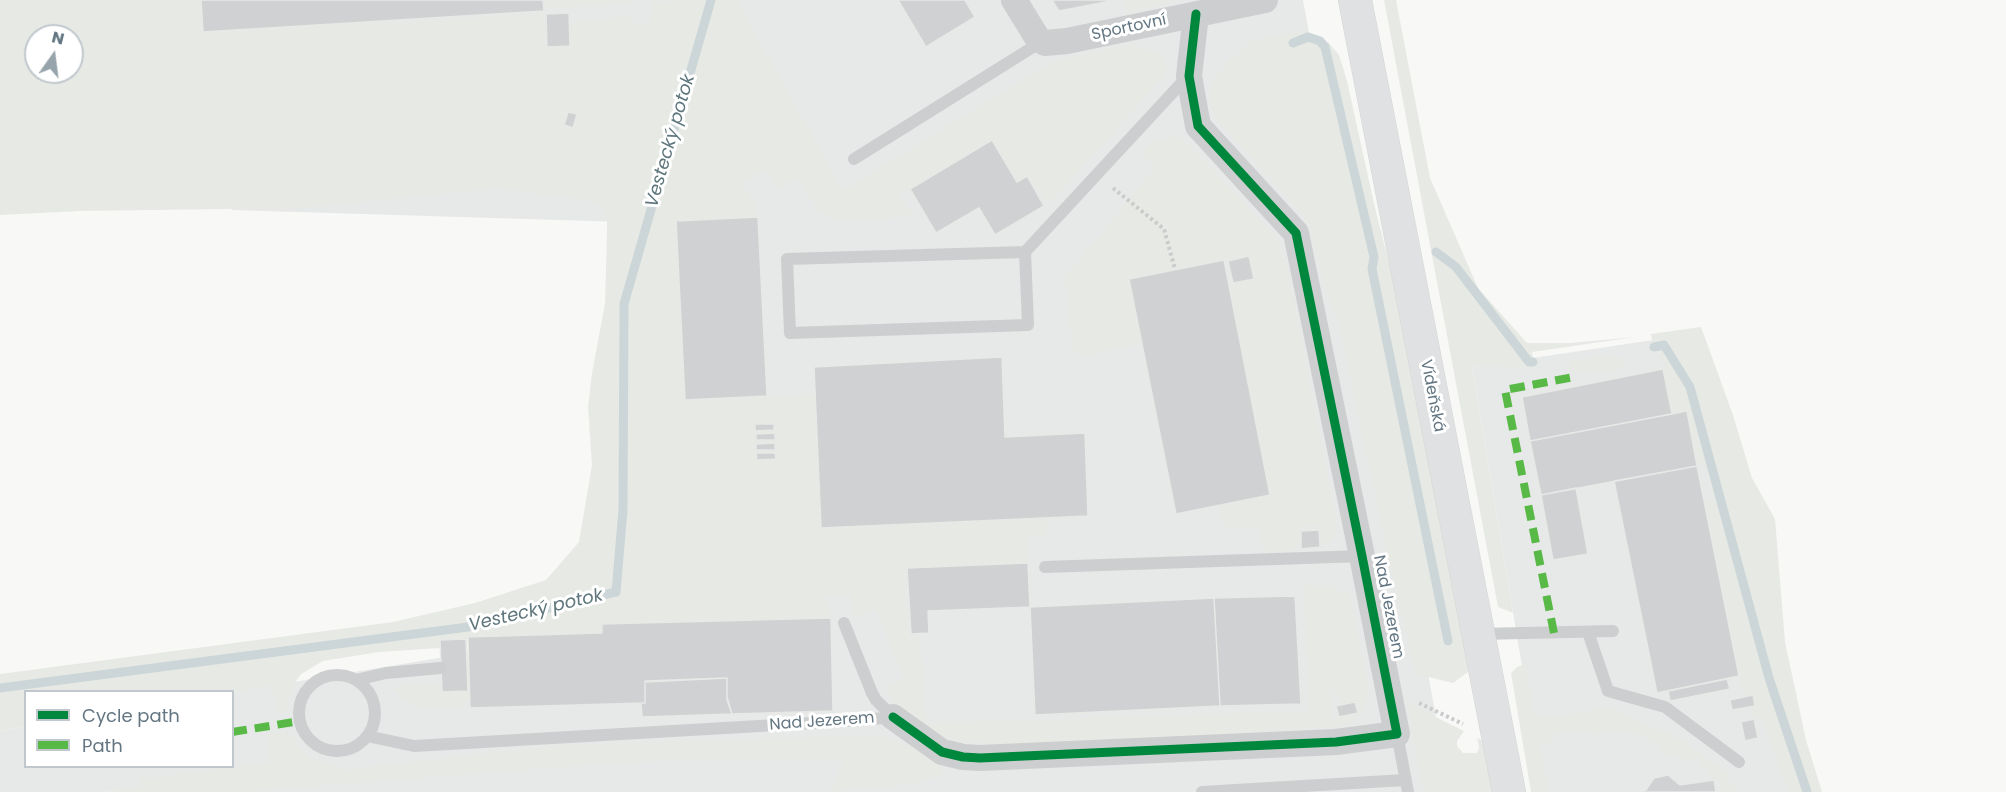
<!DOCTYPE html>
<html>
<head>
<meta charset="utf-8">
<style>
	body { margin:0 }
	#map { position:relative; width:2006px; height:792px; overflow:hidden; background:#f8f8f7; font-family:Poppins,sans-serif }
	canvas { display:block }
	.legend { position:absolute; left:24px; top:690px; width:210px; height:78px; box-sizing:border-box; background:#fff; border:2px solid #c1c8cd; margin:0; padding:8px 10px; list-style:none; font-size:18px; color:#637682 }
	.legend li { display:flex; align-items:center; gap:12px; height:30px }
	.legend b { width:30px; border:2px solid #c1c8cd }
	.north { position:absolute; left:24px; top:24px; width:60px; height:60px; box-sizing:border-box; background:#fff; border:2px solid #c1c8cd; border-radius:50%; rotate:14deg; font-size:16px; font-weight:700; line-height:24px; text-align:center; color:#637682 }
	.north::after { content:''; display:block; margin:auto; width:21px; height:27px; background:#97a4ab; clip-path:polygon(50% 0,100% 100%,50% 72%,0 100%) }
</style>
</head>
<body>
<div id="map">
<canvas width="2006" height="792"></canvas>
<ul class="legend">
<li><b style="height:8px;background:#00873e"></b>Cycle path</li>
<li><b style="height:8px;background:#58b947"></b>Path</li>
</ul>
<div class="north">N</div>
</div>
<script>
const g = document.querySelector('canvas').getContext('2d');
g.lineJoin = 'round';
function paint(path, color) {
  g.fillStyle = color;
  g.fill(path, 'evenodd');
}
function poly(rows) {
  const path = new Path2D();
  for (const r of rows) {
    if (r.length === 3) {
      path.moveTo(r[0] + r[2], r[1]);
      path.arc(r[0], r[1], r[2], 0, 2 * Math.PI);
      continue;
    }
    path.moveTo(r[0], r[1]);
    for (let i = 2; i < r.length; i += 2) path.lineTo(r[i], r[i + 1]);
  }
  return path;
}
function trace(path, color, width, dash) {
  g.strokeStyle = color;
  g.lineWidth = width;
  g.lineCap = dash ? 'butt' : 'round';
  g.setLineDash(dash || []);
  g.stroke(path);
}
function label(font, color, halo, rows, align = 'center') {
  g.font = font + ' Poppins,sans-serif';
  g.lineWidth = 6;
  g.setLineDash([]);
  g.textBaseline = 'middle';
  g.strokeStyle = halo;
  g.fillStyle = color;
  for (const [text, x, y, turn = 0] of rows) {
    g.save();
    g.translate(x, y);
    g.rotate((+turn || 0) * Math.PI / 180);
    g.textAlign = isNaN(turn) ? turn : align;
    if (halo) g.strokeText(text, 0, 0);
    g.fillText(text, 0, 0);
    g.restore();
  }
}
paint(poly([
	[217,0,1303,0,1450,792,147,792,146,785,105,792,0,792,0,731,25,726,26,766,232,766,233,692,566,637,702,587,671,242,656,223,232,210],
	[1694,334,1799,792,1543,792,1472,367]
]), '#e7e8e8');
paint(poly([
	[0,0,201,0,387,21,388,24,543,13,545,47,570,46,569,23,631,16,633,23,649,26,653,3,686,0,736,0,843,191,1052,62,1131,44,1155,53,1164,59,1167,70,1159,81,1048,205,1029,178,1017,182,992,140,899,195,914,216,856,220,829,217,818,209,796,177,777,188,765,168,740,183,755,204,758,217,676,221,685,400,815,394,822,528,1047,518,1046,535,1025,537,1028,563,903,569,908,637,920,638,926,723,1309,711,1304,585,1330,586,1337,588,1343,595,1349,590,1369,694,1362,710,1351,724,1334,728,1334,721,1339,717,1357,712,1355,702,1343,704,1333,689,1329,689,1332,727,1079,743,1005,744,958,741,943,736,914,717,894,702,887,691,885,687,904,678,876,610,855,618,850,595,825,594,831,618,602,624,602,633,566,637,440,640,440,648,379,652,323,661,301,674,290,690,287,711,278,713,272,686,233,692,26,692,25,726,0,731,0,674,393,622,475,603,546,580,579,542,592,465,588,407,592,373,605,304,607,231,607,214,596,201,496,188,301,208,80,211,0,215],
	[36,36,72,36,72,72,36,72],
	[544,0,634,0,633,4,545,8],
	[1124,0,1175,0,1174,2,1126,13],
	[1384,0,1396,0,1430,178,1478,288,1527,343,1571,343,1635,337,1532,352,1535,369,1487,365,1472,367,1513,613,1498,607],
	[1294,32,1306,32,1329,43,1339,55,1347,81,1375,208,1416,369,1472,669,1453,683,1416,674,1395,587,1338,319,1325,289,1314,241,1308,224,1293,202,1214,118,1209,92,1213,81,1226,64,1252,41],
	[1170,137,1180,138,1189,145,1274,234,1281,248,1290,280,1337,527,1333,539,1320,547,1319,530,1317,525,1301,526,1301,537,1295,550,1263,554,1262,527,1224,529,1219,507,1270,495,1229,285,1254,279,1249,256,1130,279,1142,343,1084,356,1077,353,1072,348,1068,292,1062,281,1156,167,1141,155,1151,143],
	[1701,327,1733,415,1752,478,1775,519,1785,642,1806,740,1822,792,1789,792,1761,717,1754,719,1751,707,1755,706,1753,695,1746,696,1739,676,1704,500,1713,498,1706,464,1697,466,1687,412,1672,414,1663,369,1668,366,1660,353,1654,352,1651,334],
	[1608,356,1623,359,1625,365,1612,372,1568,372,1570,361],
	[1525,664,1534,715,1543,719,1608,708,1682,740,1729,774,1725,779,1740,792,1722,792,1719,777,1714,780,1698,758,1683,762,1680,754,1664,758,1660,747,1642,736,1620,730,1591,735,1589,730,1555,733,1553,742,1541,744,1538,736,1548,792,1531,792,1511,673,1517,667],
	[398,685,441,685,442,692,468,691,468,700,464,700,463,707,426,708,414,705,404,699,394,690],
	[1407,703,1464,731,1457,741,1457,746,1463,753,1477,753,1479,747,1477,738,1484,741,1493,792,1424,792],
	[281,732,293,737,299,746,310,757,343,770,561,745,883,735,908,746,940,764,944,777,922,778,921,783,832,791,843,760,662,761,624,762,236,792,105,792,145,785,137,780,270,762,267,734]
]), '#e7eae4');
trace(poly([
	[1293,43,1308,37,1320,41,1325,47,1374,257,1372,269,1448,641],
	[1436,252,1456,267,1529,362,1533,362],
	[1654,347,1664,345,1690,387,1769,678,1807,792],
	[0,688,468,627,616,592,623,510,624,304,711,0]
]), '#ccd6d8', 9);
const building = poly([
	[201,0,543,0,544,11,203,32,201,0],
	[898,0,965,0,975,17,926,47,898,0],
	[1052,0,1116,0,1059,11,1052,0],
	[569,13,570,46,547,47,546,14,569,13],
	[568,112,577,114,573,128,564,125,568,112],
	[992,140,1017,182,1027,176,1044,206,995,235,979,208,936,233,910,189,992,140],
	[758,217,767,396,685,400,676,221,758,217],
	[1249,256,1254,279,1233,283,1228,261,1249,256],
	[1224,260,1270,495,1176,514,1129,279,1224,260],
	[1002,357,1005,437,1085,433,1088,516,821,528,814,367,1002,357],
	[1663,369,1672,414,1530,441,1522,397,1663,369],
	[1687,411,1697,466,1541,495,1530,441,1687,411],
	[755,424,774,424,774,430,755,431,755,424],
	[775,433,775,440,756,440,756,434,775,433],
	[775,443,775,450,756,450,756,444,775,443],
	[756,453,775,453,776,459,757,460,756,453],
	[1697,466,1739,676,1657,693,1614,481,1697,466],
	[1576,488,1588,554,1553,560,1541,495,1576,488],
	[1319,530,1320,547,1301,549,1301,531,1319,530],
	[1028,563,1030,607,928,611,929,633,911,634,907,568,1028,563],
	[1295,596,1301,704,1220,706,1214,598,1295,596],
	[1214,598,1220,706,1035,715,1030,607,1214,598],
	[831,618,833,711,732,714,727,697,727,678,645,681,645,703,470,708,468,637,602,633,602,624,831,618],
	[466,639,468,691,442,692,440,640,466,639],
	[727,678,727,700,732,714,642,717,641,703,645,703,645,682,727,678],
	[1727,679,1730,689,1670,701,1668,691,1727,679],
	[1753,695,1755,706,1732,710,1730,700,1753,695],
	[1355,702,1358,713,1339,717,1336,706,1355,702],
	[1754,719,1758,738,1745,741,1741,722,1754,719],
	[1668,775,1680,785,1714,780,1716,792,1635,792,1646,790,1654,778,1668,775]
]);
paint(building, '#cfd1d2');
trace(building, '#e8e8e6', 1.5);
const secondary = poly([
	[1355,0,1509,792]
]);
trace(secondary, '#d5d6d6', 34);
trace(poly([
	[1113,188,1164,229,1175,269],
	[1419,703,1463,724]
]), '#cacbcc', 4, [3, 3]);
trace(poly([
	[854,159,1041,42],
	[1025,252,1028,325,790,333,787,259,1025,252,1188,76],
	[1045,567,1362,556],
	[844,623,872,693,876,700,893,717],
	[1588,632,1608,691,1665,707,1739,762],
	[1480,634,1613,631],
	[337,713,38],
	[356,680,386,673,440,668],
	[1397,734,1408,792],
	[367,736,414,746,863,720,893,717],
	[1202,792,1405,780]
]), '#cdcecf', 12);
trace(poly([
	[1014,0,1038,39,1045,43,1067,41,1265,0],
	[893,717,942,752,963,757,980,758,1336,742,1397,734,1362,556,1296,233,1198,126,1189,76,1196,14]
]), '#cdcecf', 26);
trace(secondary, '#e0e1e2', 33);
trace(poly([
	[1554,633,1505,390,1574,377],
	[232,732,300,721]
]), '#58b947', 8, [15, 8]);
trace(poly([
	[893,717,942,752,963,757,980,758,1336,742,1397,734,1362,556,1296,233,1198,126,1189,76,1196,14]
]), '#00873e', 9);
label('16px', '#637682', '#fff', [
	["Sportovní",1129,28,-12],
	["Vídeňská",1432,396,79],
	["Nad Jezerem",1388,607,79],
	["Nad Jezerem",822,722,-4]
]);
label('italic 18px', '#5e767c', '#fff', [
	["Vestecký potok",671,141,-74],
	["Vestecký potok",536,611,-13]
]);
</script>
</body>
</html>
